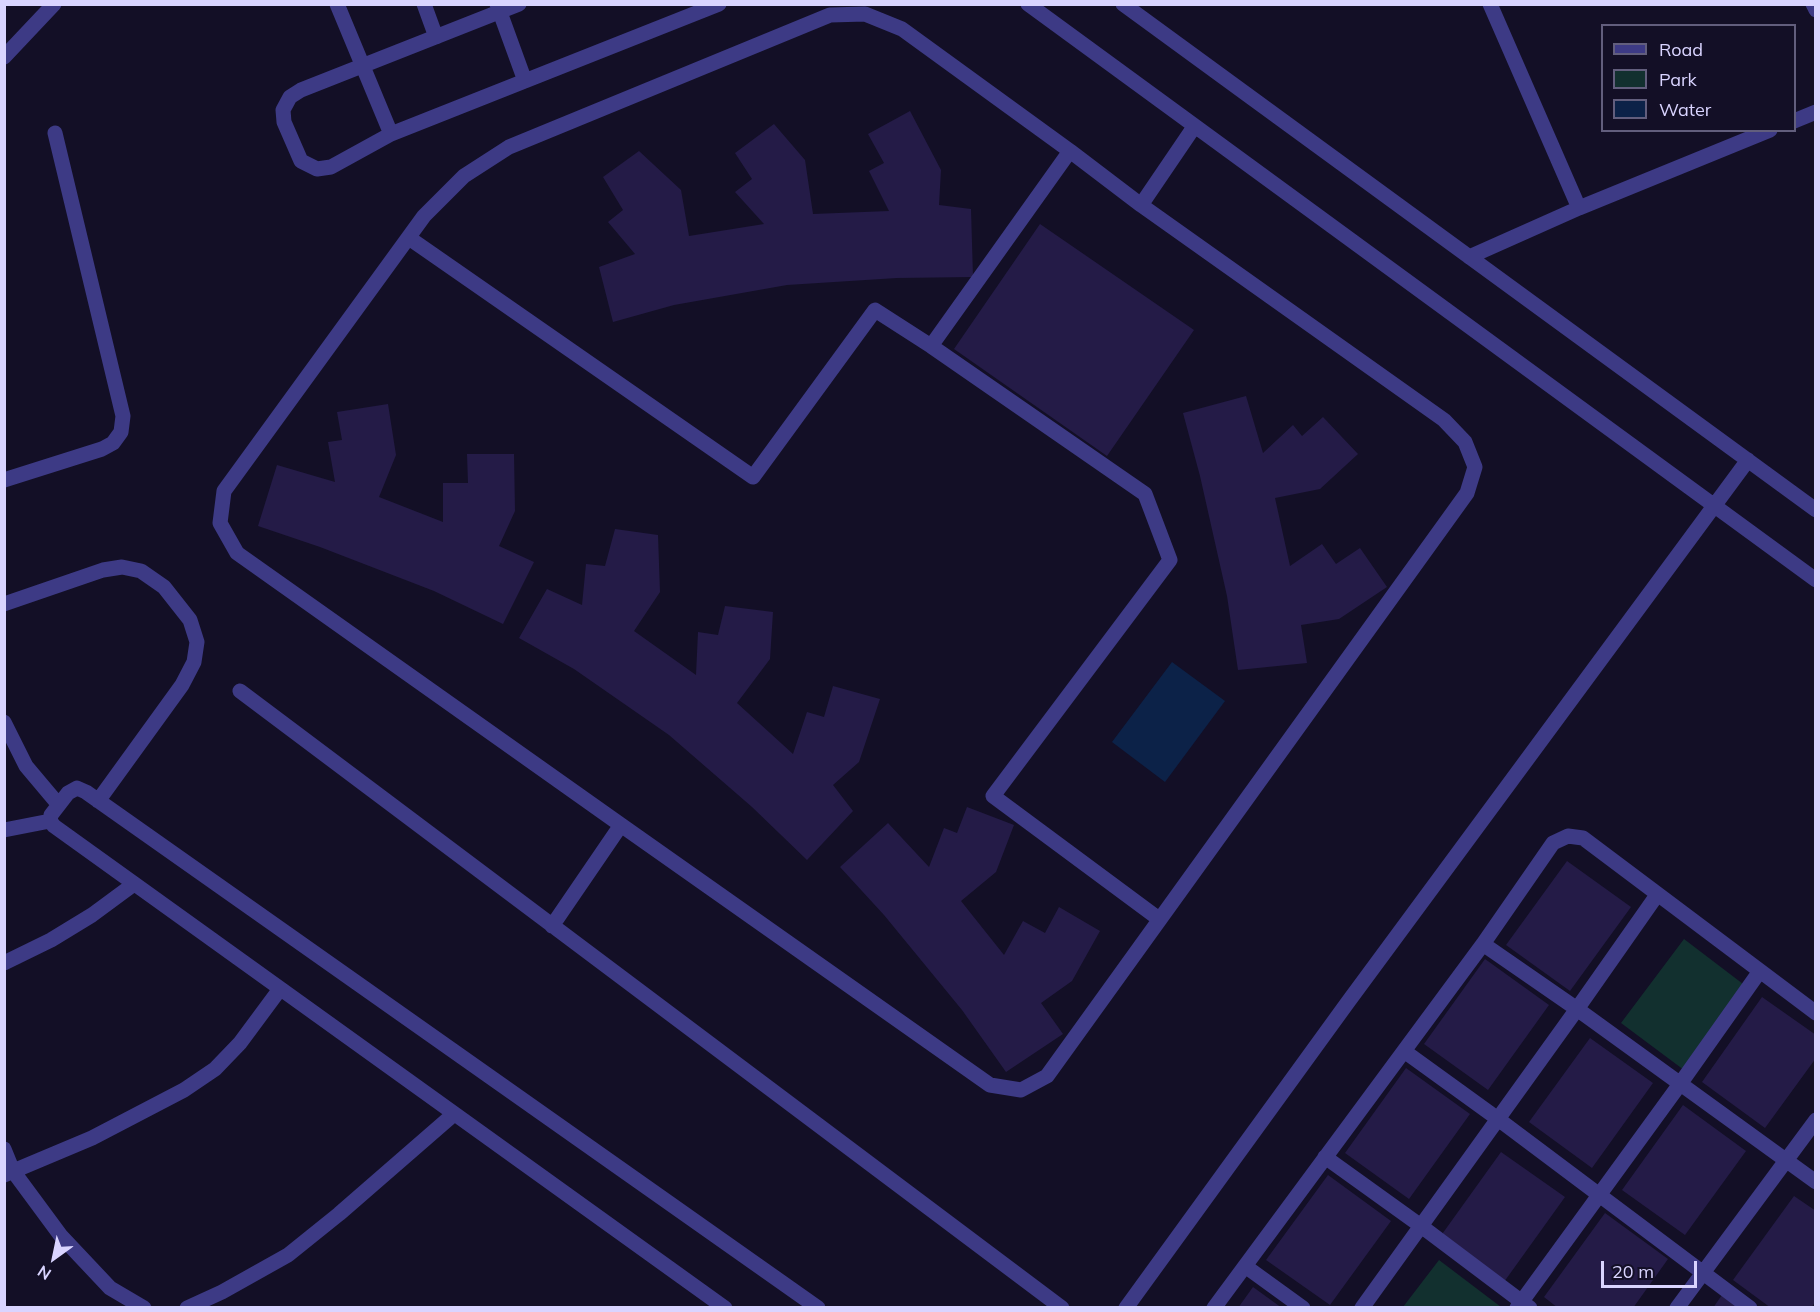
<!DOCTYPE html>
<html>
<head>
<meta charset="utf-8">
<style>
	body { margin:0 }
	#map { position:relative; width:1820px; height:1312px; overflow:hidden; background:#130f26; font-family:Mulish,sans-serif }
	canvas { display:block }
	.frame { position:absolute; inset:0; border:6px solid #d9d4ff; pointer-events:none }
	.legend { position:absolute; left:1601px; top:24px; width:195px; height:108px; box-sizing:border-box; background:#130f26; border:2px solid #625e7d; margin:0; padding:8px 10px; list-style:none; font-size:18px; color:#d9d4ff }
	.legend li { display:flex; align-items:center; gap:12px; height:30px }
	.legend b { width:30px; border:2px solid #625e7d }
	.north { position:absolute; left:24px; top:1228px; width:60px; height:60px; -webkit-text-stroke:4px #130f26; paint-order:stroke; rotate:213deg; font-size:16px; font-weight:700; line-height:24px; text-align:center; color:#d9d4ff }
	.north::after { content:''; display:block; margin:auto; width:21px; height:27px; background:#d9d4ff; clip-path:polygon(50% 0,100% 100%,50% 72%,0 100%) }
	.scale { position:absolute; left:1601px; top:1261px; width:96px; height:27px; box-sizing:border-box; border:3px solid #d9d4ff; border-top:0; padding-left:8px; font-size:18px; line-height:21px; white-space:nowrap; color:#d9d4ff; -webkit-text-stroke:4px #130f26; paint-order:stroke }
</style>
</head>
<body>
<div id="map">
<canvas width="1820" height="1312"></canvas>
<div class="frame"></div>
<ul class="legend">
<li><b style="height:8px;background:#3d3a85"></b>Road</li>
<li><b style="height:16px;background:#12302f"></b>Park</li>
<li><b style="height:16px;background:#0c2248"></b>Water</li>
</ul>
<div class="north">N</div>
<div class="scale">20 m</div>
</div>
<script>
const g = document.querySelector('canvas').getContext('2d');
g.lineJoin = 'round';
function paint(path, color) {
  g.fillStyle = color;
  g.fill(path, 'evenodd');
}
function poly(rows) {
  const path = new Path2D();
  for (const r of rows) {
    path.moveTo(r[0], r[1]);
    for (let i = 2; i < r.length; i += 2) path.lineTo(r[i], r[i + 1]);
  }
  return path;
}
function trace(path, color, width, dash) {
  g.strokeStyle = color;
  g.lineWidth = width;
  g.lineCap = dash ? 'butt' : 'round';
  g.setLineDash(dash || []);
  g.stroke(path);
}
paint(poly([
	[1684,939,1747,987,1684,1070,1621,1023],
	[1439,1260,1501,1307,1403,1307]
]), '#12302f');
paint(poly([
	[1172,662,1225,701,1165,782,1112,742]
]), '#0c2248');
paint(poly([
	[910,111,941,170,939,205,971,209,973,277,897,278,787,285,674,305,613,322,599,267,635,254,608,222,623,210,603,177,639,151,681,190,689,236,764,224,735,192,752,179,735,153,774,124,805,160,813,214,889,211,869,171,884,163,868,134],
	[1040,224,1194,330,1107,456,954,349],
	[1246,396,1263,453,1293,425,1302,436,1323,417,1358,454,1320,489,1275,498,1290,566,1322,544,1336,564,1360,548,1387,587,1339,619,1301,625,1307,663,1238,670,1227,596,1200,476,1183,413],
	[388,404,396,455,379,497,443,522,443,483,468,483,467,454,514,454,515,511,499,546,534,562,503,624,434,591,320,547,258,526,277,465,335,482,328,442,342,440,337,412],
	[615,529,658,535,660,592,634,631,696,675,698,632,718,635,725,606,773,612,770,659,737,703,793,754,807,712,824,717,833,686,880,699,859,762,833,785,853,811,807,860,752,807,669,735,574,669,519,638,547,589,582,605,586,564,605,566],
	[967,807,1014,825,996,872,961,901,1004,955,1023,921,1045,933,1059,907,1100,931,1072,981,1041,1003,1063,1034,1006,1072,962,1010,884,915,840,867,888,823,929,867,944,828,957,833],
	[1567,861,1631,907,1570,991,1506,945],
	[1485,959,1549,1005,1488,1090,1424,1044],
	[1762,997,1816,1035,1816,1058,1765,1128,1702,1082],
	[1590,1038,1653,1083,1592,1168,1529,1122],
	[1406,1068,1470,1114,1409,1199,1345,1153],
	[1683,1105,1746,1151,1685,1235,1622,1190],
	[1501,1152,1565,1197,1504,1282,1440,1237],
	[1328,1175,1391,1221,1330,1305,1266,1260],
	[1794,1196,1816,1211,1816,1301,1811,1308,1771,1308,1733,1280],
	[1605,1213,1668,1259,1633,1308,1558,1308,1544,1297],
	[1253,1287,1282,1308,1238,1308],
	[1724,1292,1745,1308,1713,1308]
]), '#241b47');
trace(poly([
	[337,4,391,134],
	[424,4,436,37],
	[497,4,525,81],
	[519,4,301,90,290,97,283,110,284,122,301,161,317,169,331,167,391,134,719,4],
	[1028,4,1816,580],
	[1123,4,1816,510],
	[1490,4,1579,208],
	[1813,4,1816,10],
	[865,14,902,29,1070,151,1141,205,1444,420,1465,442,1475,467,1467,493,1047,1076,1021,1090,990,1085,621,825,237,553,220,523,224,491,424,216,464,176,509,147,830,15,865,14],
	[4,57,54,4],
	[1794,121,1816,112],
	[1141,205,1194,127],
	[409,238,753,477,875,310,931,346,1145,494,1170,560,993,796,1159,919],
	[1469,257,1579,208,1770,130],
	[931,346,1070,151],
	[4,480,102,449,113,443,121,432,123,416,55,133],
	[4,604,103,570,122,567,141,571,164,587,190,620,197,642,194,662,182,685,98,801],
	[240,691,1062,1308],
	[4,722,26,766,58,804],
	[50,821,51,815,68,793,77,788,86,792,818,1308],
	[50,821,54,826,725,1308],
	[4,830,50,821],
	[552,926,621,825],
	[1483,944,1577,1009,1816,1182],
	[4,963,51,940,92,915,134,884],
	[1404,1051,1498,1119,1750,1308],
	[4,1149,13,1171,61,1236,110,1288,144,1308],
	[1325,1157,1421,1226,1530,1308],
	[4,1175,92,1138,184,1090,215,1069,240,1043,280,989],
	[1245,1266,1303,1308],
	[187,1308,222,1292,288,1255,339,1214,454,1114],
	[1126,1308,1348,1002,1748,460],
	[1214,1308,1483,944,1553,843,1568,836,1583,838,1816,1013],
	[1362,1308,1577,1009,1657,895],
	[1517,1308,1680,1084,1760,971],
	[1677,1308,1816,1120]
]), '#3d3a85', 15);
</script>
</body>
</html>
